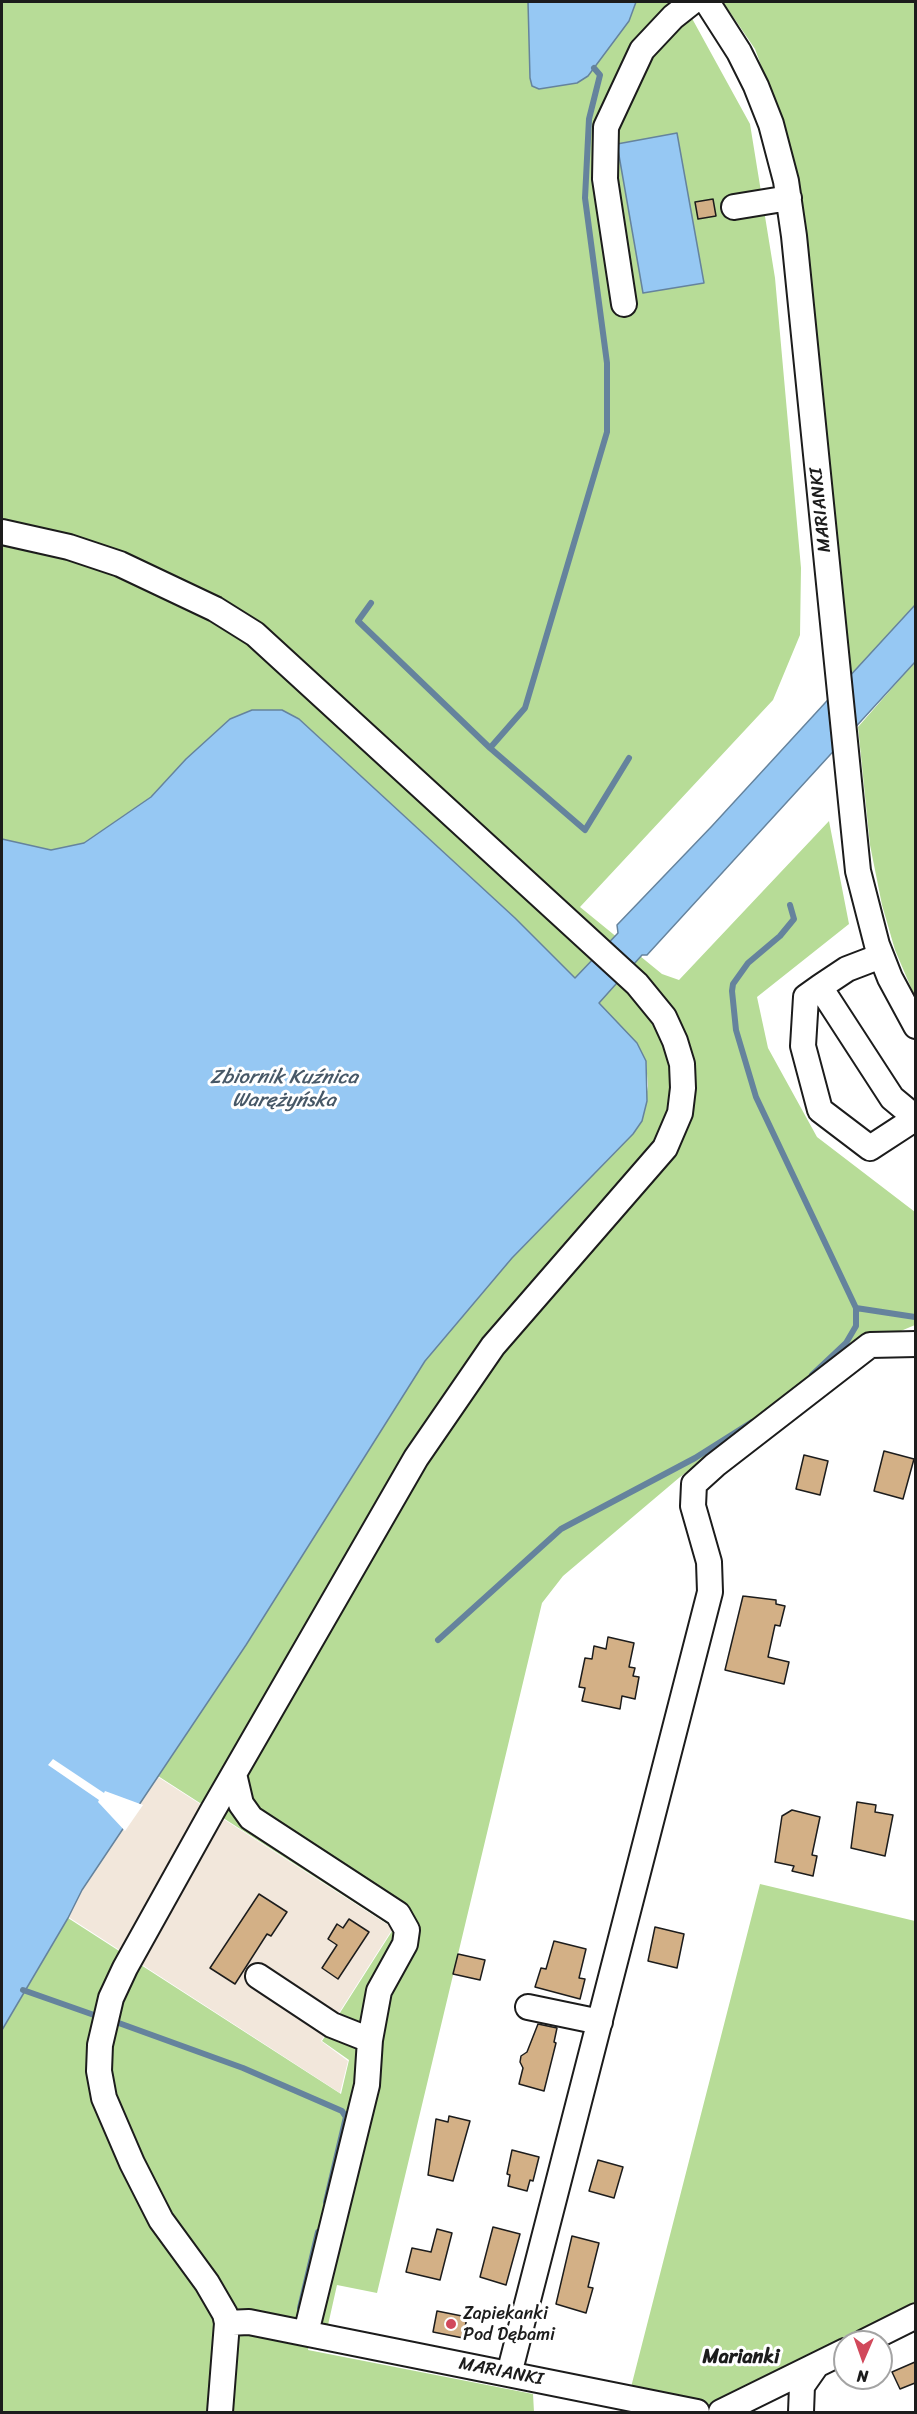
<!DOCTYPE html>
<html>
<head>
<meta charset="utf-8">
<style>
	body { margin:0 }
	#map { position:relative; width:917px; height:2414px; overflow:hidden; background:#fff; font-family:Sriracha,sans-serif }
	canvas { display:block }
	.frame { position:absolute; inset:0; border:3px solid #1c1c1c; pointer-events:none }
	.north { position:absolute; left:833px; top:2330px; width:60px; height:60px; box-sizing:border-box; background:#fff; border:2px solid #a4a4a4; border-radius:50%; rotate:182deg; font-size:16px; font-weight:700; line-height:24px; text-align:center; color:#1c1c1c }
	.north::after { content:''; display:block; margin:auto; width:21px; height:27px; background:#d1495b; clip-path:polygon(50% 0,100% 100%,50% 72%,0 100%) }
</style>
</head>
<body>
<div id="map">
<canvas width="917" height="2414"></canvas>
<div class="frame"></div>
<div class="north">N</div>
</div>
<script>
const g = document.querySelector('canvas').getContext('2d');
g.lineJoin = 'round';
function paint(path, color) {
  g.fillStyle = color;
  g.fill(path, 'evenodd');
}
function poly(rows) {
  const path = new Path2D();
  for (const r of rows) {
    path.moveTo(r[0], r[1]);
    for (let i = 2; i < r.length; i += 2) path.lineTo(r[i], r[i + 1]);
  }
  return path;
}
function trace(path, color, width, dash) {
  g.strokeStyle = color;
  g.lineWidth = width;
  g.lineCap = dash ? 'butt' : 'round';
  g.setLineDash(dash || []);
  g.stroke(path);
}
function label(font, color, halo, rows, align = 'center') {
  g.font = font + ' Sriracha,sans-serif';
  g.lineWidth = 6;
  g.setLineDash([]);
  g.textBaseline = 'middle';
  g.strokeStyle = halo;
  g.fillStyle = color;
  for (const [text, x, y, turn = 0] of rows) {
    g.save();
    g.translate(x, y);
    g.rotate((+turn || 0) * Math.PI / 180);
    g.textAlign = isNaN(turn) ? turn : align;
    if (halo) g.strokeText(text, 0, 0);
    g.fillText(text, 0, 0);
    g.restore();
  }
}
paint(poly([
	[74,1723,393,1928,321,2041,348,2061,340,2093,2,1874,2,1843]
]), '#f2e7db');
paint(poly([
	[2,2,683,2,750,124,775,278,801,568,800,635,773,700,580,907,662,974,679,980,829,821,849,924,757,997,768,1048,817,1137,915,1212,915,1325,846,1354,680,1477,563,1576,542,1603,377,2293,337,2285,328,2325,312,2328,308,2350,533,2394,534,2412,2,2412,2,2030,68,1918,341,2094,349,2060,322,2041,394,1928,158,1776,246,1645,425,1361,512,1258,633,1134,642,1121,648,1086,646,1061,574,978,515,918,396,808,299,719,282,710,186,759,151,797,84,843,51,850,2,839],
	[723,2,915,2,915,605,852,674,840,605,775,103,755,49],
	[915,662,915,997,895,950,882,905,870,845,858,727],
	[760,1884,915,1921,915,2310,716,2406,704,2407,629,2395]
]), '#b7dc97');
const water = poly([
	[528,2,636,2,629,21,588,76,577,83,539,89,532,86,530,78,528,2],
	[677,133,704,283,643,293,617,144,677,133],
	[915,605,915,662,647,955,642,955,599,1003,637,1043,646,1061,647,1101,642,1121,633,1134,512,1258,425,1361,246,1645,82,1890,68,1918,2,2030,2,839,51,850,84,843,151,797,186,759,230,719,252,710,282,710,299,719,515,918,575,978,618,933,617,925,712,826,915,605]
]);
paint(water, '#96c8f3');
trace(water, '#65839d', 1.5);
paint(poly([
	[53,1759,104,1793,105,1791,143,1805,125,1831,98,1802,99,1800,48,1765]
]), '#fff');
trace(poly([
	[594,68,600,75,589,119,585,198,607,363,607,432,525,708,490,748,585,830,629,758],
	[371,603,358,621,490,748],
	[790,905,794,919,780,936,748,963,733,984,732,991,736,1030,756,1097,856,1308,856,1326,846,1343,812,1375],
	[856,1308,915,1317],
	[438,1640,561,1529,695,1458,752,1422],
	[23,1990,94,2015],
	[116,2022,243,2068,342,2111,346,2117,326,2202],
	[300,2308,318,2232]
]), '#65839d', 6);
const building = poly([
	[713,199,716,216,698,219,695,202,713,199],
	[884,1451,914,1459,903,1499,874,1491,884,1451],
	[804,1455,828,1461,820,1495,796,1489,804,1455],
	[743,1596,776,1600,776,1604,785,1606,780,1626,775,1625,768,1657,789,1662,784,1684,725,1670,743,1596],
	[608,1637,634,1643,629,1667,635,1668,633,1676,639,1677,635,1699,622,1696,620,1709,582,1701,585,1688,579,1687,585,1658,592,1659,594,1646,606,1649,608,1637],
	[857,1802,876,1805,875,1812,893,1815,885,1856,851,1848,857,1802],
	[792,1810,820,1817,812,1855,817,1856,813,1876,792,1871,794,1866,775,1862,782,1816,792,1810],
	[259,1894,287,1912,271,1936,267,1934,235,1984,210,1968,259,1894],
	[349,1919,369,1932,338,1979,322,1968,337,1945,328,1939,337,1924,343,1928,349,1919],
	[655,1927,684,1934,677,1968,648,1961,655,1927],
	[554,1941,586,1949,579,1978,585,1979,580,1999,535,1987,541,1968,546,1969,554,1941],
	[458,1954,485,1960,480,1980,453,1974,458,1954],
	[538,2024,557,2028,554,2042,556,2043,544,2091,519,2084,523,2068,520,2062,521,2056,527,2052,538,2024],
	[449,2116,470,2121,453,2181,428,2175,436,2119,448,2122,449,2116],
	[512,2150,539,2157,533,2181,530,2180,527,2191,508,2186,510,2175,507,2174,512,2150],
	[598,2160,623,2167,614,2198,589,2191,598,2160],
	[493,2227,520,2234,506,2285,480,2277,493,2227],
	[437,2229,452,2233,440,2280,406,2272,412,2248,431,2252,437,2229],
	[572,2236,599,2243,588,2287,593,2288,586,2313,556,2304,572,2236],
	[437,2311,467,2317,463,2338,433,2332,437,2311],
	[915,2362,915,2383,900,2389,892,2372,915,2362]
]);
paint(building, '#d3b086');
trace(building, '#1c1c1c', 1.5);
const minor = poly([
	[707,2,739,52,756,86,771,124,786,181,794,236,858,871,877,945,890,978,916,1026],
	[734,207,789,198],
	[624,304,605,179,606,127,642,50,673,17,692,2],
	[2,532,69,547,120,564,215,609,255,634,637,984,664,1017,675,1041,682,1064,683,1088,680,1113,665,1148,493,1346,416,1458,213,1810,125,1968,111,1998,100,2045,99,2071,104,2098,132,2163,161,2220,207,2283,225,2314,227,2323,220,2412],
	[881,956,847,969,820,987,892,1098,916,1118],
	[820,987,806,997,803,1046,820,1110,870,1148,916,1118],
	[234,1774,241,1804,251,1818,398,1914,407,1930,405,1944,379,1991,370,2040,367,2085,306,2333],
	[258,1976,332,2025,370,2040],
	[528,2007,600,2022],
	[227,2323,249,2322,697,2412],
	[864,2342,916,2316],
	[509,2374,710,1592,709,1562,693,1506,694,1484,715,1465,870,1345,916,1344],
	[721,2412,845,2351],
	[801,2412,802,2386,816,2366]
]);
trace(minor, '#1c1c1c', 28);
trace(minor, '#fff', 24);
for (const [x, y, r, color] of [
	[451,2324,6,"#d1495b"]
]) {
  const dot = new Path2D();
  dot.arc(x, y, r, 0, 2 * Math.PI);
  g.fillStyle = color;
  g.fill(dot);
  trace(dot, '#fff', 2);
}
label('18px', '#1c1c1c', '#fff', [
	["MARIANKI",821,510,-96],
	["MARIANKI",501,2372,11]
]);
label('18px', '#1c1c1c', '#fff', [
	["Zapiekanki",463,2314],
	["Pod Dębami",463,2335]
], 'left');
label('italic 20px', '#475867', '#fff', [
	["Zbiornik Kuźnica",284,1078],
	["Warężyńska",284,1101]
]);
label('bold 20px', '#1c1c1c', '#fff', [
	["Marianki",741,2358]
]);
</script>
</body>
</html>
